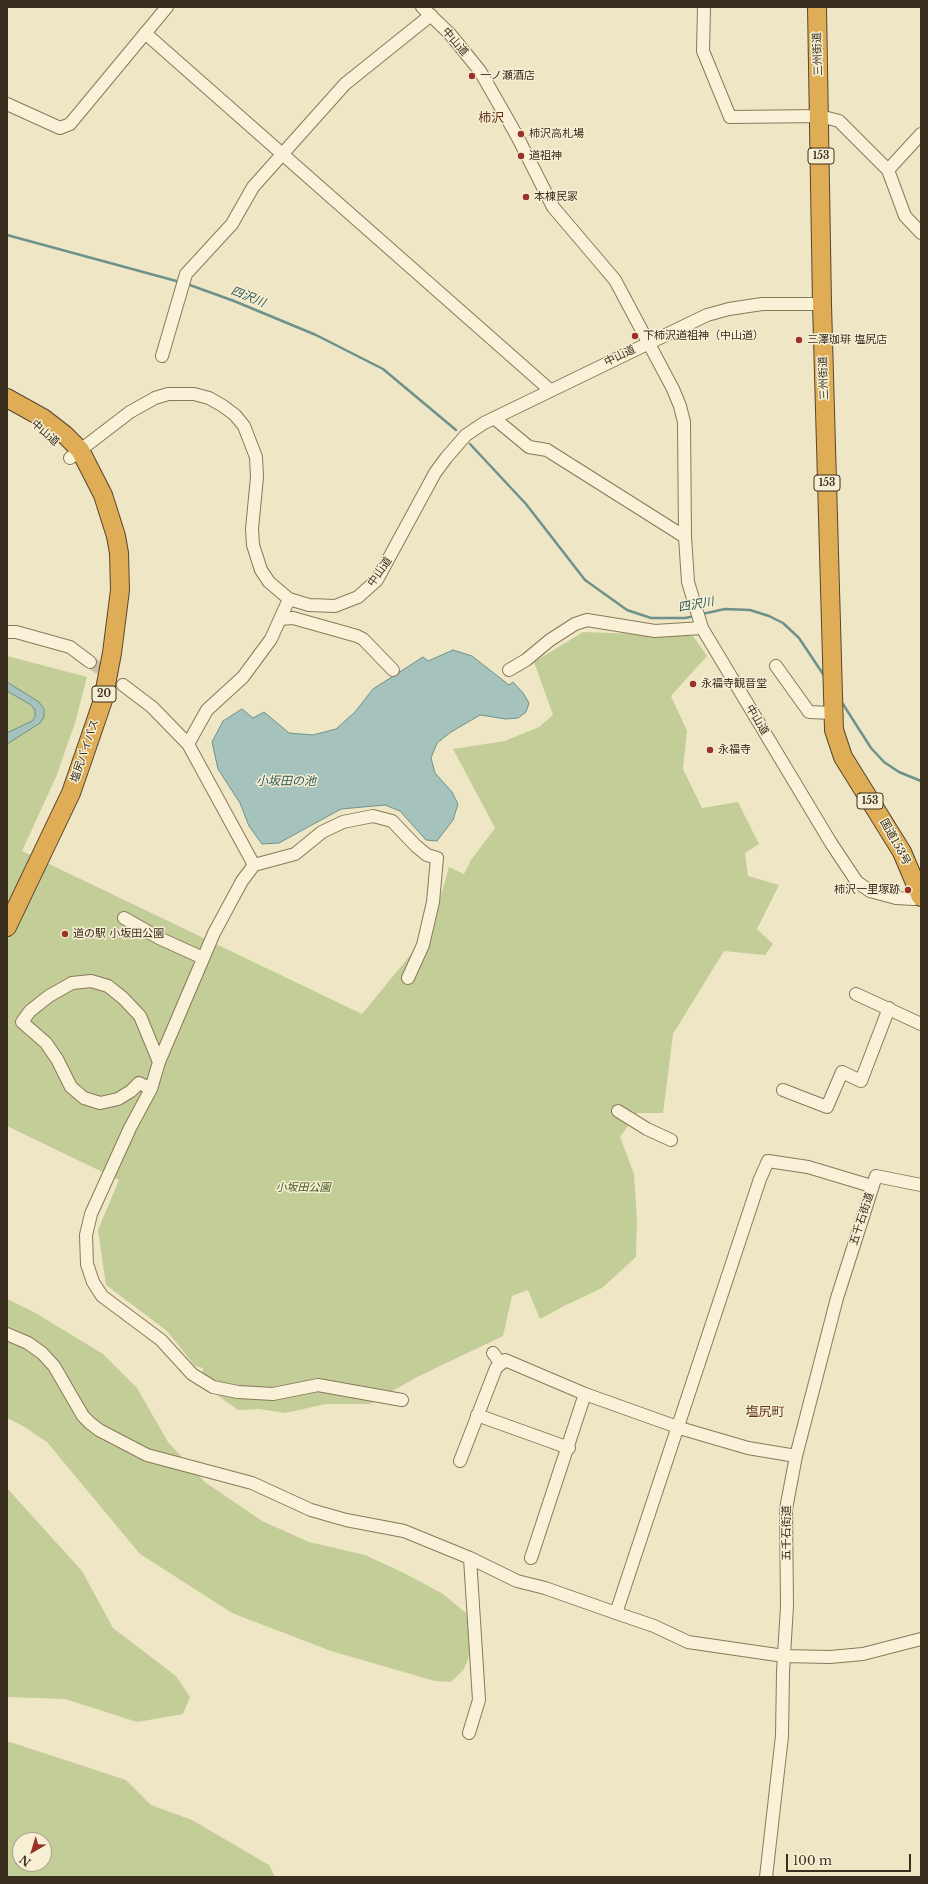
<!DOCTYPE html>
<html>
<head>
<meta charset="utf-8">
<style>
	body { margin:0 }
	#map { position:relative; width:928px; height:1884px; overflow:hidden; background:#efe6c5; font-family:"Libre Baskerville",serif }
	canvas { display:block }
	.frame { position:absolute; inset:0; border:8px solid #3a2e1f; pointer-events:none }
	.north { position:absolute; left:12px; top:1832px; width:40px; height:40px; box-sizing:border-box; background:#f6efd4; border:1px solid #aba28c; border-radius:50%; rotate:218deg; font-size:11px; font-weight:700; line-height:16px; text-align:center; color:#3a2e1f }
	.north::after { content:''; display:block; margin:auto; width:14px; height:18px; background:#9a322a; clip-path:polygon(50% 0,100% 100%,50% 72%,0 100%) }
	.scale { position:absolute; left:786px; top:1854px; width:125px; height:18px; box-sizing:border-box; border:2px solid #3a2e1f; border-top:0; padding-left:5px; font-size:12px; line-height:14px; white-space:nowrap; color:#3a2e1f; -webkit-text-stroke:3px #f6efd4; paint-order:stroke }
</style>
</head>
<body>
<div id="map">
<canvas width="928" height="1884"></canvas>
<div class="frame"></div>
<div class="north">N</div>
<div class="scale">100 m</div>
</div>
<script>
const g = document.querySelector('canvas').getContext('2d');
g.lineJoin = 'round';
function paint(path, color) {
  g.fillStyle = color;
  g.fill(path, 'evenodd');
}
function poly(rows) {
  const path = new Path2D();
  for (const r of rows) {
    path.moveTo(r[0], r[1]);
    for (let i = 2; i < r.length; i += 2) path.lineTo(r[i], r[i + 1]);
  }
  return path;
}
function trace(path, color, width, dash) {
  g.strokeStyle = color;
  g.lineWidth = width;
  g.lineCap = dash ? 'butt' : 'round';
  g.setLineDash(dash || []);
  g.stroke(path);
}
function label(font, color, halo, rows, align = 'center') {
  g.font = font + ' "Libre Baskerville","Noto Sans JP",serif';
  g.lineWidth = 3;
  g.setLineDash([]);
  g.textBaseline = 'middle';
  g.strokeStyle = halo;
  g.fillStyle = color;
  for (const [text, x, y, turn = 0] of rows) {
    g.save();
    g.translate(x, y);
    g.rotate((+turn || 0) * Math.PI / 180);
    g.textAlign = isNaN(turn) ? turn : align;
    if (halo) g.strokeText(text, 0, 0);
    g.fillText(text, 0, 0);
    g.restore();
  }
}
paint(poly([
	[583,632,693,636,707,656,671,696,687,731,683,769,702,808,738,802,759,844,745,853,748,876,779,885,757,929,773,944,765,955,724,951,673,1034,663,1113,637,1113,620,1137,634,1174,637,1221,636,1257,602,1288,564,1306,540,1319,528,1290,512,1296,503,1336,417,1377,370,1404,326,1404,285,1413,259,1409,238,1410,213,1392,203,1374,203,1368,195,1366,167,1331,106,1285,98,1230,119,1180,7,1126,7,656,87,677,75,723,56,777,22,851,362,1014,431,930,449,867,464,874,471,860,495,828,453,749,505,741,539,727,553,715,534,662],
	[7,1299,32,1311,103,1354,137,1388,168,1442,205,1482,262,1521,309,1542,365,1555,406,1574,443,1594,472,1618,471,1651,464,1669,451,1682,435,1681,331,1651,232,1613,140,1554,47,1442,23,1426,7,1418],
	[7,1488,82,1571,113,1628,176,1676,190,1697,183,1714,137,1722,65,1699,7,1697],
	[7,1741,126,1780,151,1805,192,1820,269,1865,275,1877,7,1877],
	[20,1840,44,1840,44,1864,20,1864]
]), '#c3cd98');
const water = poly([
	[453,650,472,656,509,685,513,682,523,693,529,703,526,712,518,718,506,719,480,715,451,732,437,743,431,758,435,773,452,792,458,804,453,820,437,841,426,840,400,811,385,805,341,809,279,843,262,844,249,826,240,803,218,769,212,742,223,721,242,709,253,718,264,712,289,733,313,735,336,729,355,712,373,689,423,657,428,661,453,650],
	[7,682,39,702,44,709,44,717,40,723,7,744,7,733,32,721,35,717,35,710,31,705,7,691,7,682]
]);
paint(water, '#a6c2bc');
trace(water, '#6d918b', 1);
trace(poly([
	[7,235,180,282],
	[187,284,234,301,316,335,383,369,456,430],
	[470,444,526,504,585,580,627,610,651,618,685,618,695,616],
	[702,614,725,609,750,610,769,616,783,623,799,638,825,677],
	[841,701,871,748,884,762,899,772,921,781]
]), '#6d918b', 2.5);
trace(poly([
	[90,662,123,685]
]), '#cbc1a4', 12, [12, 6]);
const minor = poly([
	[422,7,450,34,480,71,517,136,553,207,615,280,673,389,680,406,684,422,685,537,688,582,702,628,831,843,857,882,870,891,896,898,914,899,921,896],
	[704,7,703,51,730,117,820,116,839,121,888,170,905,216,921,233],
	[145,33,550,390],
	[7,104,60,128,70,124,167,7],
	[888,170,921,134],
	[162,356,186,274,232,224,253,187,345,84,431,15],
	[494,418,529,447,547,450,685,537],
	[70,458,130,412,155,398,168,394,194,394,209,398,223,406,235,415,244,426,256,457,257,477,252,529,253,545,261,570,269,582,289,599,309,605,335,606,358,597,377,580,435,473,446,458,466,435,484,423,707,315,729,309,762,304,822,304],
	[280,619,293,618,357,636,363,639,393,670],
	[7,632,16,632,70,647,90,662],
	[776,666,809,712,832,713],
	[509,670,526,660,550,640,575,624,587,620,655,631,702,628],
	[123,685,152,707,188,744,254,865],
	[188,744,207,710,243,677,271,639,289,599],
	[124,918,159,938,203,958],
	[856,994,921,1024],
	[151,1089,139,1083,131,1091,118,1099,100,1103,84,1098,71,1087,57,1059,46,1043,22,1022,30,1011,49,996,72,983,91,981,108,986,123,998,140,1016,159,1062],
	[783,1090,827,1107,842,1072,861,1081,889,1008],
	[618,1111,647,1129,671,1140],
	[7,1334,28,1343,42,1353,54,1366,83,1416,90,1423,99,1430,147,1455,252,1483,311,1510,346,1520,404,1531,470,1558,517,1581,545,1588,616,1613,654,1626,688,1642,784,1656,830,1657,863,1654,921,1639],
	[493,1353,501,1364],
	[402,1400,318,1385,273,1394,238,1392,213,1387,192,1374,161,1340,102,1296,93,1282,87,1264,86,1235,91,1214,130,1128,151,1089,159,1062,214,933,242,881,254,865,295,854,322,832,343,822,373,816,392,821,416,846,427,855,437,858,433,902,423,945,408,978],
	[477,1415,569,1448],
	[460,1461,496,1368,505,1360,585,1394,683,1429,748,1448,796,1456],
	[531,1558,585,1394],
	[616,1613,760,1179,768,1161,808,1167,868,1185,871,1189],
	[469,1733,479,1700,470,1558],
	[766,1877,782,1736,783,1672,787,1606,786,1509,796,1456,837,1298,876,1176,921,1185]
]);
const highway = poly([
	[817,7,822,304,834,730,843,757,902,852,921,897],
	[7,398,43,418,65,435,80,450,103,495,116,536,119,553,120,590,112,653,103,700,90,738,71,793,7,927]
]);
trace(minor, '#8a785a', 14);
trace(highway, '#58452f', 20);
trace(minor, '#f9f2d8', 12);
trace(highway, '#dfad55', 18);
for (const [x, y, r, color] of [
	[472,76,4,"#9a322a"],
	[521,134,4,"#9a322a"],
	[521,156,4,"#9a322a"],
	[526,197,4,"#9a322a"],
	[635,336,4,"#9a322a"],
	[799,340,4,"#9a322a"],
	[693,684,4,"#9a322a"],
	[710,750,4,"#9a322a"],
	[908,890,4,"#9a322a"],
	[65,934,4,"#9a322a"]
]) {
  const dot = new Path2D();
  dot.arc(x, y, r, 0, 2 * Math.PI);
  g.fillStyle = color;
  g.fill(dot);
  trace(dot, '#f6efd4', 1.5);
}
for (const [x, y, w] of [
	[821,156,26],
	[827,483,26],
	[104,694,24],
	[870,801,26]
]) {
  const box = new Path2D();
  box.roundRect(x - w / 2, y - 8, w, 16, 3);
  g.fillStyle = '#f6efd4';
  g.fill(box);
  trace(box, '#3a2e1f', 1);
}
label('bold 10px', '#3a2e1f', null, [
	["153",821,156],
	["153",827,483],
	["20",104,694],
	["153",870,801]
]);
label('11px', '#3a2e1f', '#f6efd4', [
	["中山道",455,42,49],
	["三州街道",818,54,-92],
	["中山道",620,356,-26],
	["三州街道",824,378,-92],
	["中山道",45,433,41],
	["中山道",380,572,-55],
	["中山道",757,720,59],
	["塩尻バイパス",85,751,-71],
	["国道153号",895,842,61],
	["五千石街道",862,1219,-72],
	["五千石街道",787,1533,-90]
]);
label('11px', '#3a2e1f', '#f6efd4', [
	["一ノ瀬酒店",480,76],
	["柿沢高札場",529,134],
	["道祖神",529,156],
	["本棟民家",534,197],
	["下柿沢道祖神（中山道）",643,336],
	["三澤珈琲 塩尻店",807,340],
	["永福寺観音堂",701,684],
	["永福寺",718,750],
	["柿沢一里塚跡",900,890,"right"],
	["道の駅 小坂田公園",73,934]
], 'left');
label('italic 11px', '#465725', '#f6efd4', [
	["小坂田公園",303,1188]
]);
label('italic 12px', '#2e595a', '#f6efd4', [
	["四沢川",248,297,22],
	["四沢川",696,605,-10],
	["小坂田の池",286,782]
]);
label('13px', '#67331d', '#f6efd4', [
	["柿沢",491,118],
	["塩尻町",765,1412]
]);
</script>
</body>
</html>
